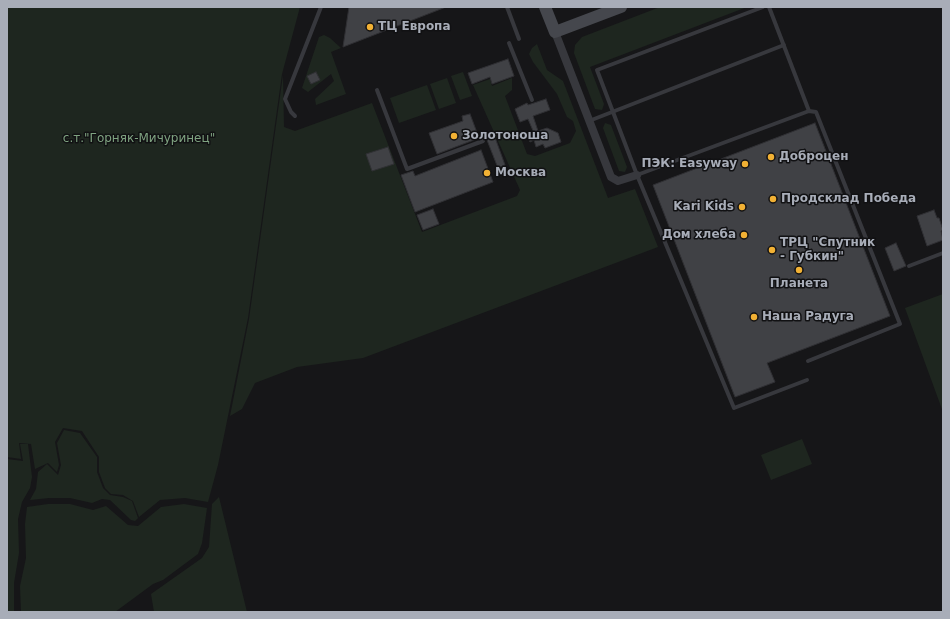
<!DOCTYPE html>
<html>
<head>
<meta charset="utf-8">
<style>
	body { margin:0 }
	#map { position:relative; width:950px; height:619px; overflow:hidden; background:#161618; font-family:"DejaVu Sans",sans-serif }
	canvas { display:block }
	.frame { position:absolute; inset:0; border:8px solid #a8adb8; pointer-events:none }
</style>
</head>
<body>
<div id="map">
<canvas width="950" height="619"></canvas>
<div class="frame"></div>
</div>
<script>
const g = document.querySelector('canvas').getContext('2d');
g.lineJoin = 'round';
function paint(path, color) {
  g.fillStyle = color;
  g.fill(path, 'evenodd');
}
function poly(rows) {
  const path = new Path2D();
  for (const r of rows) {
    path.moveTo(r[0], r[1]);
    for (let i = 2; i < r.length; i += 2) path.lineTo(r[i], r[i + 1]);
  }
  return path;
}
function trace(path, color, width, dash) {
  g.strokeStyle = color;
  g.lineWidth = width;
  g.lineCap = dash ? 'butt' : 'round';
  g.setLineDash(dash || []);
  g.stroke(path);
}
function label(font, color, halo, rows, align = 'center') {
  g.font = font + ' "DejaVu Sans",sans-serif';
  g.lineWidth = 3;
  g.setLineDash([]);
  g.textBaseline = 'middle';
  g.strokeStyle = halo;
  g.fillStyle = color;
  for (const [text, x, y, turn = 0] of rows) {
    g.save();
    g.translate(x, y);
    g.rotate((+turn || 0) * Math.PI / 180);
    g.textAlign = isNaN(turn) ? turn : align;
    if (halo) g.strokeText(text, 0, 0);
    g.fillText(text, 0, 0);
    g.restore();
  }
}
paint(poly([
	[7,7,300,7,282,74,248,318,218,465,208,502,185,498,160,500,139,517,133,501,123,495,111,494,105,488,99,472,99,457,82,431,63,428,55,442,59,465,57,472,48,463,35,469,31,444,19,443,21,459,7,457],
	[660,7,747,7,590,67,604,104,602,110,595,109,574,53,575,45,582,37],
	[324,35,330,38,341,48,331,52,346,94,316,105,315,99,334,81,331,74,308,92,302,88,319,37],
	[537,44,547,70,563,81,608,198,635,189,658,247,363,358,297,367,255,383,242,409,230,416,249,319,283,75,284,127,295,131,372,103,422,232,517,196,520,190,473,85,490,79,492,86,512,78,512,90,505,96,527,154,535,156,570,143,576,131,573,121,567,117,557,94,533,62,529,54,532,48],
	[463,72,472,96,460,100,451,76],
	[447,78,456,103,439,109,430,84],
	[427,85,436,110,399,123,390,98],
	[605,123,611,125,627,167,625,172,619,171,603,128],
	[943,294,943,412,905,308],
	[64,430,80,433,97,457,97,472,103,488,110,495,123,497,132,501,138,518,135,521,131,520,110,500,102,499,92,503,70,498,49,498,30,500,36,489,38,472,47,464,58,475,61,465,57,443],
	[802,439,812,464,771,480,761,455],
	[20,444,28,444,32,477,30,488,22,502,18,519,19,553,14,583,14,612,7,612,7,459,23,461],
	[219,497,247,612,154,612,151,594,202,558,209,547,212,504],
	[48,504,70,504,93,510,106,506,128,525,138,526,161,507,184,504,207,508,202,543,198,554,163,580,153,584,115,612,21,612,20,586,26,558,25,524,27,507]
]), '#1e261f');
const building = poly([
	[349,7,446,7,343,47,349,7],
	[508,59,514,76,492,84,490,77,472,84,468,73,508,59],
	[316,72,320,80,311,84,307,76,316,72],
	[546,99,550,110,533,116,538,131,547,128,558,133,561,142,545,148,543,144,536,147,534,140,530,142,527,135,534,133,528,119,520,122,515,109,527,103,528,105,546,99],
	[470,114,479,138,437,154,429,133,463,121,462,116,470,114],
	[815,123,890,316,767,363,775,382,735,397,653,185,815,123],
	[493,132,505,165,498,168,485,135,493,132],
	[388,147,394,164,372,171,366,154,388,147],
	[481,150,493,182,415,212,401,175,413,171,415,176,481,150],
	[433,209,439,224,423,230,417,215,433,209],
	[934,210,937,218,939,218,943,230,941,231,943,240,927,246,917,216,934,210],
	[896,243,906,266,894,271,885,248,896,243]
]);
paint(building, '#404145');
trace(building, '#303034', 1);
trace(poly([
	[507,7,519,39],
	[763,7,597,70,637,175,734,408,807,380],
	[769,7,809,111,816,112,900,324,808,361],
	[509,43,532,100],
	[377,90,407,169,483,141],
	[295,116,291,112,285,99,321,7],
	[589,121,784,45],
	[637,175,809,111],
	[909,266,943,253]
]), '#37383d', 4);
trace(poly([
	[555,32,611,177,618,181,637,175]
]), '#37383d', 8);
trace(poly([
	[545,7,555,32,621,7]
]), '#45474d', 12);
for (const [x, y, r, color] of [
	[370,27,4,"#f2b134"],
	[454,136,4,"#f2b134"],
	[771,157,4,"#f2b134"],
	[745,164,4,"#f2b134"],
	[487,173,4,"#f2b134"],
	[773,199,4,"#f2b134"],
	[742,207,4,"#f2b134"],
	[744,235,4,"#f2b134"],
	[772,250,4,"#f2b134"],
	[799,270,4,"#f2b134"],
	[754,317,4,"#f2b134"]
]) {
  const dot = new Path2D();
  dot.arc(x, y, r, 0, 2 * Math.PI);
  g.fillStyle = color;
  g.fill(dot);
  trace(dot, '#111113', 1.5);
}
label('bold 12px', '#a8adb8', '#111113', [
	["ТЦ Европа",378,27],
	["Золотоноша",462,136],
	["Доброцен",779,157],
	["ПЭК: Easyway",737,164,"right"],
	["Москва",495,173],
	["Продсклад Победа",781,199],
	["Kari Kids",734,207,"right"],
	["Дом хлеба",736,235,"right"],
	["ТРЦ \"Спутник",780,243],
	["- Губкин\"",780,257],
	["Планета",799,284,"center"],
	["Наша Радуга",762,317]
], 'left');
label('12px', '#7fa381', '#111113', [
	["с.т.\"Горняк-Мичуринец\"",139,139]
]);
</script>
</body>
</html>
